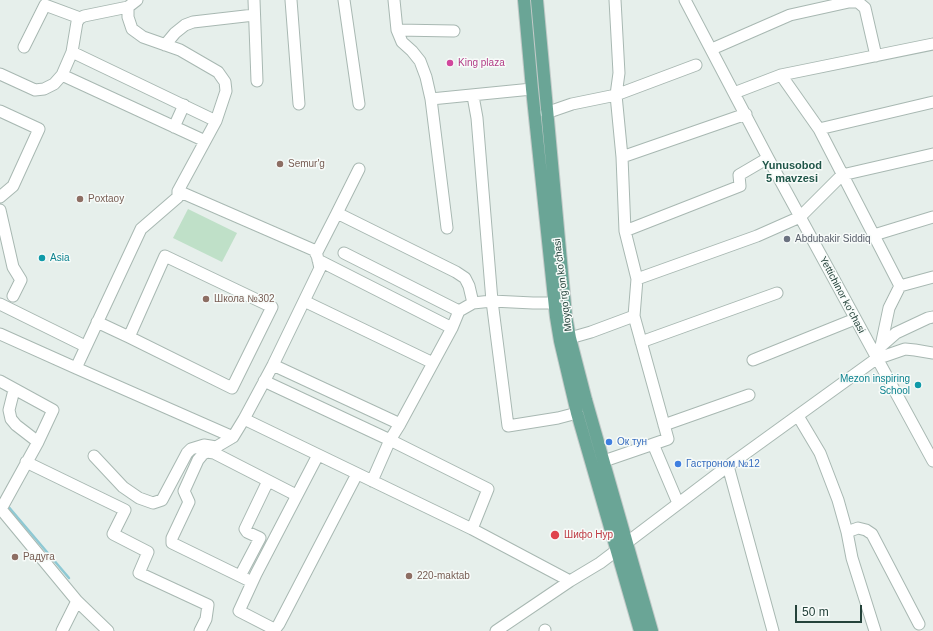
<!DOCTYPE html>
<html>
<head>
<meta charset="utf-8">
<style>
	body { margin:0 }
	#map { position:relative; width:933px; height:631px; overflow:hidden; background:#e6efeb; font-family:Arial,sans-serif }
	canvas { display:block }
	.scale { position:absolute; left:795px; top:605px; width:67px; height:18px; box-sizing:border-box; border:2px solid #24423a; border-top:0; padding-left:5px; font-size:12px; line-height:14px; white-space:nowrap; color:#24423a; -webkit-text-stroke:3px #f7fbf9; paint-order:stroke }
</style>
</head>
<body>
<div id="map">
<canvas width="933" height="631"></canvas>
<div class="scale">50 m</div>
</div>
<script>
const g = document.querySelector('canvas').getContext('2d');
g.lineJoin = 'round';
function paint(path, color) {
  g.fillStyle = color;
  g.fill(path, 'evenodd');
}
function poly(rows) {
  const path = new Path2D();
  for (const r of rows) {
    path.moveTo(r[0], r[1]);
    for (let i = 2; i < r.length; i += 2) path.lineTo(r[i], r[i + 1]);
  }
  return path;
}
function trace(path, color, width, dash) {
  g.strokeStyle = color;
  g.lineWidth = width;
  g.lineCap = dash ? 'butt' : 'round';
  g.setLineDash(dash || []);
  g.stroke(path);
}
function label(font, color, halo, rows, align = 'center') {
  g.font = font + ' Arial,sans-serif';
  g.lineWidth = 3;
  g.setLineDash([]);
  g.textBaseline = 'middle';
  g.strokeStyle = halo;
  g.fillStyle = color;
  for (const [text, x, y, turn = 0] of rows) {
    g.save();
    g.translate(x, y);
    g.rotate((+turn || 0) * Math.PI / 180);
    g.textAlign = isNaN(turn) ? turn : align;
    if (halo) g.strokeText(text, 0, 0);
    g.fillText(text, 0, 0);
    g.restore();
  }
}
paint(poly([
	[188,209,237,233,222,262,173,238]
]), '#bfe0c8');
trace(poly([
	[7,505,69,578]
]), '#8ec9d4', 2.5);
const minor = poly([
	[254,0,257,81],
	[291,0,299,104],
	[344,0,359,104],
	[394,0,397,30,402,42,412,51,420,61,426,77,431,99,447,228],
	[685,0,768,158,933,461],
	[397,30,454,31],
	[165,45,175,33,185,25,193,22,254,15],
	[24,47,45,5,80,18],
	[712,49,790,15,849,2,858,2,865,8,876,56],
	[72,52,216,121],
	[0,74,35,90,44,89,54,84,62,75,72,52,77,22,80,18,84,16,128,7],
	[62,75,205,141],
	[781,75,819,129,900,286],
	[734,93,781,75,933,44],
	[473,96,477,118,492,301,508,426,558,418,577,413],
	[431,99,532,89],
	[0,111,39,129,13,186,0,197],
	[546,113,572,104,616,95,696,65],
	[174,127,184,105],
	[819,129,933,102],
	[622,157,746,114],
	[0,210,13,267,21,280,13,296],
	[337,213,359,169],
	[625,231,740,186,739,175,768,158],
	[874,235,933,217],
	[344,253,459,311],
	[316,254,337,213,456,272,465,278,469,286,473,303],
	[318,260,452,328],
	[637,279,757,236,800,217,842,175,933,154],
	[304,301,433,363],
	[0,304,85,346],
	[97,322,129,337,232,388,272,307,165,256,129,337],
	[0,334,76,368,233,437],
	[570,338,591,332,634,316],
	[641,342,777,293],
	[881,346,889,308,900,286,933,277],
	[880,347,896,333,928,318,933,317],
	[753,360,855,319],
	[273,365,400,424],
	[76,368,141,229,178,197,178,191,216,121,226,91,225,82,218,72,180,50,143,37,132,29,128,17,128,7,137,0],
	[0,381,53,410,38,442,1,509],
	[264,381,390,440,400,424,452,328,459,311,473,303,492,301,533,303,555,303],
	[14,390,9,410,11,419,16,425,38,442],
	[798,416,820,453,838,500,847,532,852,558,875,631],
	[244,419,472,529,570,581],
	[664,425,749,395],
	[653,444,678,503],
	[318,455,256,574,239,611,272,628,276,628,279,624,357,474],
	[94,456,123,487,139,498,153,503,162,500,187,453,191,449,204,445,216,447,233,437,244,419,273,365,320,268,316,251,178,191],
	[604,461,668,439,634,316,637,279,625,231,622,157,616,95,619,73,615,0],
	[26,462,125,510,113,534,148,552,139,573,208,605,206,619,200,631],
	[728,466,773,631],
	[372,481,390,440,488,489,472,529],
	[0,508,77,601,108,631],
	[847,532,858,528,866,530,872,534,919,624],
	[240,576,260,538,247,532,245,529,268,481],
	[252,582,172,543,172,538,189,502,184,491,198,460,203,454,207,452,214,453,296,495],
	[545,630,545,631],
	[62,631,77,601],
	[496,631,570,581,600,563,728,466,876,359,905,349,915,350,933,353]
]);
const major = poly([
	[524,0,532,89,556,317,560,341,577,413,640,631],
	[537,0,566,316,570,338,586,400,652,631]
]);
trace(minor, '#a8b8b2', 13);
trace(major, '#c2cac8', 14);
trace(minor, '#fff', 11);
trace(major, '#6aa596', 12);
for (const [x, y, r, color] of [
	[450,63,4,"#d1479c"],
	[280,164,4,"#8d6e63"],
	[80,199,4,"#8d6e63"],
	[787,239,4,"#6b7280"],
	[42,258,4,"#0f9aa8"],
	[206,299,4,"#8d6e63"],
	[918,385,4,"#0f9aa8"],
	[609,442,4,"#3f7fe0"],
	[678,464,4,"#3f7fe0"],
	[555,535,5,"#e0444e"],
	[15,557,4,"#8d6e63"],
	[409,576,4,"#8d6e63"]
]) {
  const dot = new Path2D();
  dot.arc(x, y, r, 0, 2 * Math.PI);
  g.fillStyle = color;
  g.fill(dot);
  trace(dot, '#f7fbf9', 1.5);
}
label('10px', '#b23c85', '#f7fbf9', [
	["King plaza",458,63]
], 'left');
label('10px', '#785e54', '#f7fbf9', [
	["Semur'g",288,164],
	["Poxtaoy",88,199],
	["Школа №302",214,299],
	["Радуга",23,557],
	["220-maktab",417,576]
], 'left');
label('10px', '#5b616d', '#f7fbf9', [
	["Abdubakir Siddiq",795,239]
], 'left');
label('10px', '#0d838f', '#f7fbf9', [
	["Asia",50,258],
	["Mezon inspiring",910,379,"right"],
	["School",910,391,"right"]
], 'left');
label('10px', '#24423a', '#f7fbf9', [
	["Moyqoʻrgʻon koʻchasi",563,285,-97],
	["Yettichinor ko‘chasi",842,295,62]
]);
label('10px', '#366cbe', '#f7fbf9', [
	["Ок тун",617,442],
	["Гастроном №12",686,464]
], 'left');
label('10px', '#be3a42', '#f7fbf9', [
	["Шифо Нур",564,535]
], 'left');
label('bold 11px', '#1f5548', '#f7fbf9', [
	["Yunusobod",792,166],
	["5 mavzesi",792,179]
]);
</script>
</body>
</html>
